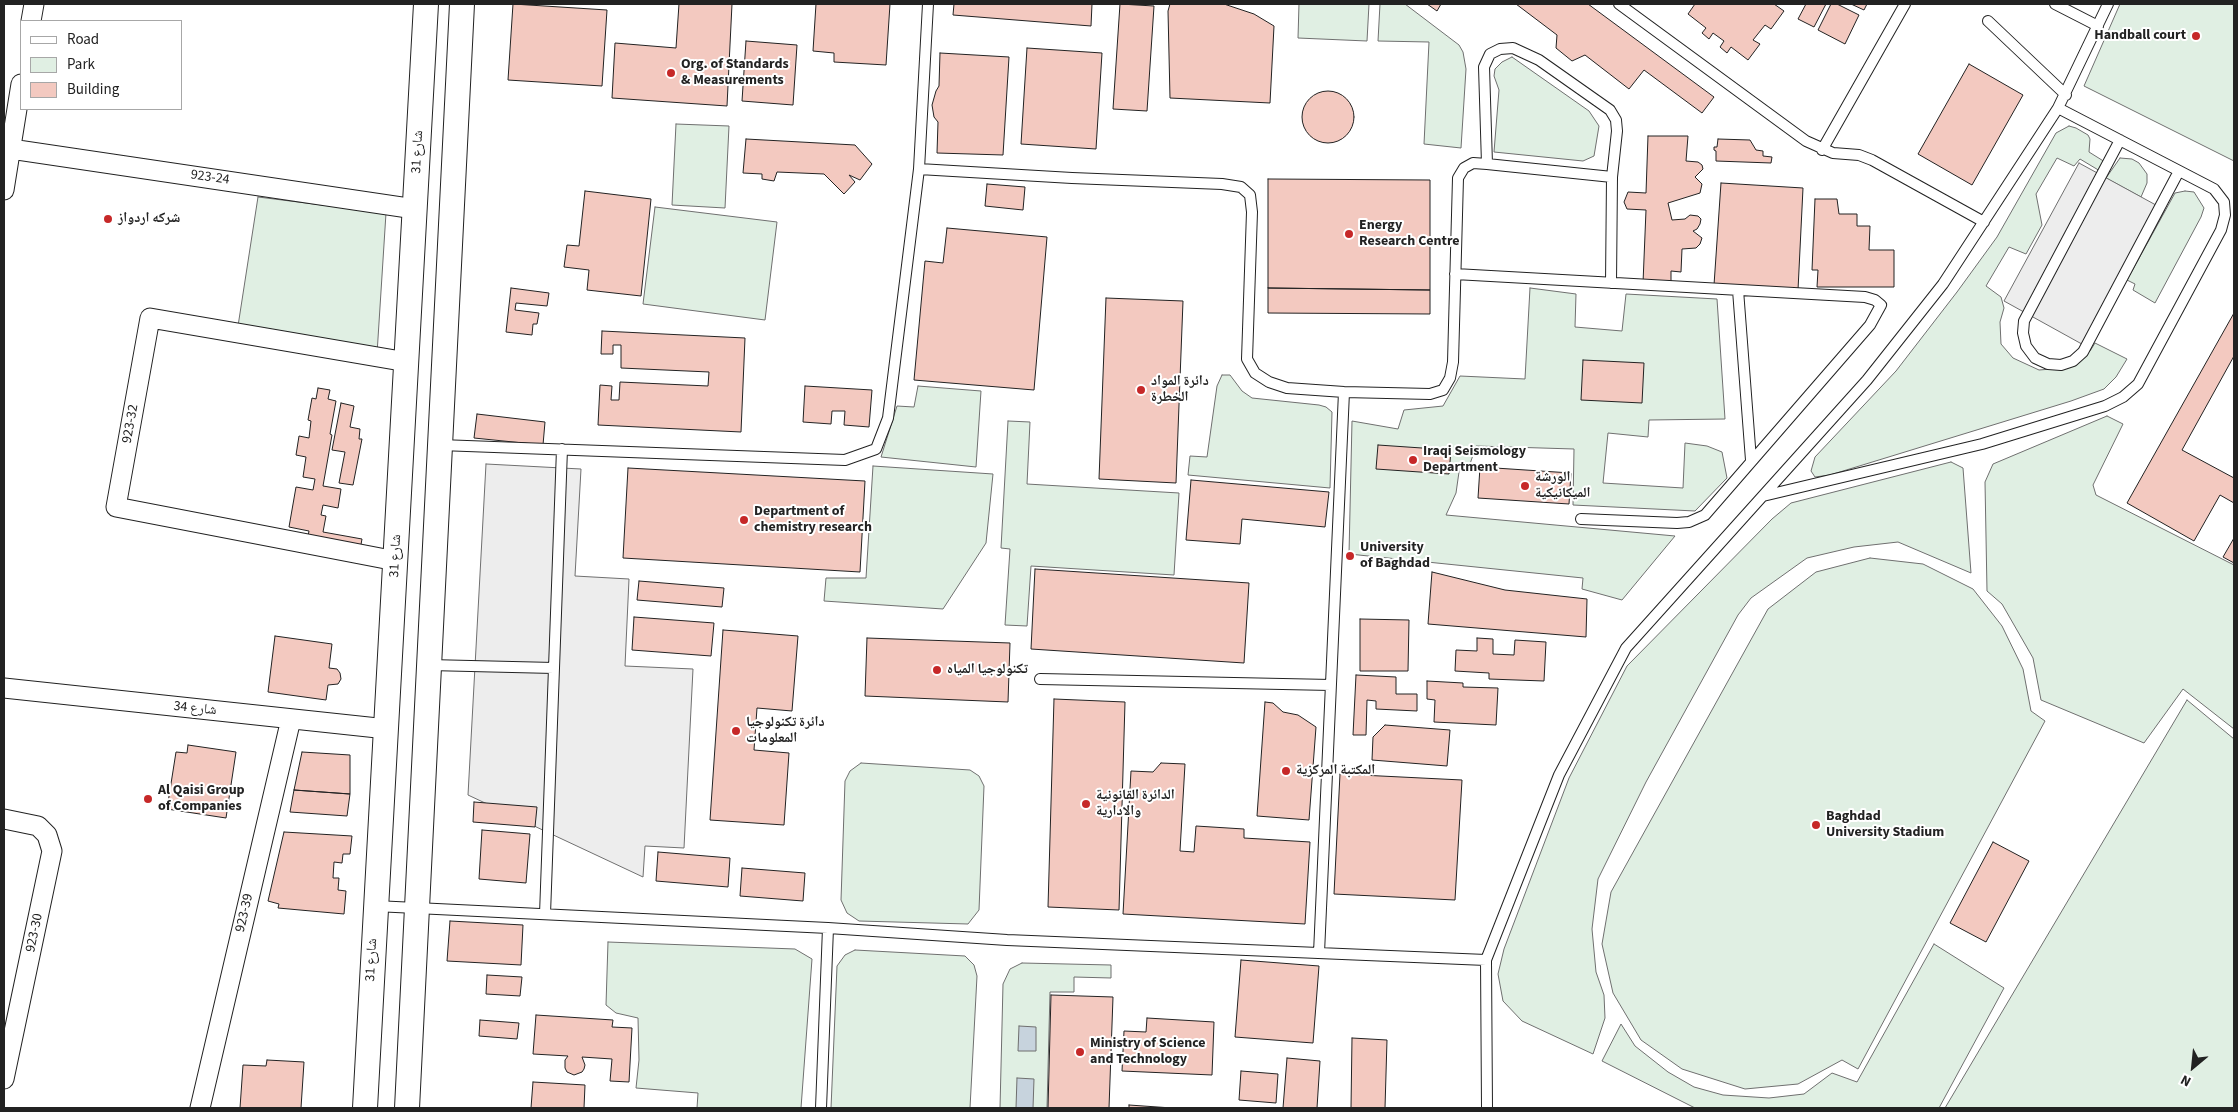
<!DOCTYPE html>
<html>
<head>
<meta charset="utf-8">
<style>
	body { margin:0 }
	#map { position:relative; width:2238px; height:1112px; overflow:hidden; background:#fff; font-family:"Source Sans 3",sans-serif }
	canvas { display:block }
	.frame { position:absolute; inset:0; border:5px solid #222; pointer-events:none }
	.legend { position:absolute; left:20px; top:20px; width:162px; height:90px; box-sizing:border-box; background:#fff; border:1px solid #a7a7a7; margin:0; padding:6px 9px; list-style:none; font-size:15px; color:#222 }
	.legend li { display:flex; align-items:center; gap:10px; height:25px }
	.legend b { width:25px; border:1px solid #a7a7a7 }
	.north { position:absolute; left:2168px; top:1042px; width:50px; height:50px; -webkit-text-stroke:4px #fff; paint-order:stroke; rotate:208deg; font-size:14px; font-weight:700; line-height:20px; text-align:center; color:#222 }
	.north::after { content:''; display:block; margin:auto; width:18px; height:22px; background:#222; clip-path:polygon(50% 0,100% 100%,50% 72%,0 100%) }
</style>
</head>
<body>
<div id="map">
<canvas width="2238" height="1112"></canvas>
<div class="frame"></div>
<ul class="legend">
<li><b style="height:6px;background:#fff"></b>Road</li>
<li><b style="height:14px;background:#e0efe3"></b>Park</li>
<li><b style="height:14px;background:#f3c9c0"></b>Building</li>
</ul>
<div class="north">N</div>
</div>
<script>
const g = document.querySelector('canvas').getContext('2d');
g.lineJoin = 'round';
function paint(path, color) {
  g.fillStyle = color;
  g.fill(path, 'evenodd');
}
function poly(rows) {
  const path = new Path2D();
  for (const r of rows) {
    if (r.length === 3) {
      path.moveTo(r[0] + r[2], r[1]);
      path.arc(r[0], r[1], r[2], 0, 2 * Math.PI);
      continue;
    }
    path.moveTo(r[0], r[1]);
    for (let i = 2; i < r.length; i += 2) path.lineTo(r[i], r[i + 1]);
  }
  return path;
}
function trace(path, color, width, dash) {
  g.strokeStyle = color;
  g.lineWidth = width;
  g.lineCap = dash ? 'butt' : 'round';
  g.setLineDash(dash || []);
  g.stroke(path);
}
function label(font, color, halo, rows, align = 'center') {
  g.font = font + ' "Source Sans 3","Noto Naskh Arabic",sans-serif';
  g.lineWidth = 4;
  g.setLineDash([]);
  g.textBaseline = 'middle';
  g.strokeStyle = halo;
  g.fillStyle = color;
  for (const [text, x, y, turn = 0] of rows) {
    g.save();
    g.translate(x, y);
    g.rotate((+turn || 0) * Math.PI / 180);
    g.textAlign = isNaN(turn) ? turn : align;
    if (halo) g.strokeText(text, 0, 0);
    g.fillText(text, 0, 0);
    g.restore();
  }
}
const green = poly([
	[1299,4,1369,4,1367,41,1298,38,1299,4],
	[1380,4,1405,4,1459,45,1463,52,1466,69,1461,148,1424,144,1429,42,1378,41,1380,4],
	[2120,4,2234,4,2234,161,2084,86,2120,4],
	[1512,57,1589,111,1599,126,1594,156,1583,161,1494,152,1499,90,1494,76,1495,69,1502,62,1512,57],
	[676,124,729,126,725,208,672,205,676,124],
	[2069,126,2076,128,2088,135,2090,139,2089,152,2105,162,2100,171,2080,159,2074,166,2057,158,2036,194,2042,225,2026,254,2009,247,1986,286,2001,297,2004,308,2000,322,2001,344,2013,358,2039,370,2052,369,2090,351,2095,343,2127,359,2116,377,2104,389,2071,401,1830,475,1815,477,1811,471,1815,457,1896,371,1957,292,1997,237,2056,133,2069,126],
	[2120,158,2132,159,2139,163,2147,174,2147,183,2141,197,2106,178,2120,158],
	[2185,191,2194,192,2204,208,2201,217,2155,303,2133,290,2135,284,2127,280,2175,193,2185,191],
	[258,197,386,213,377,354,238,326,258,197],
	[655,207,777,222,765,320,643,304,655,207],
	[1530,288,1576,294,1575,327,1622,331,1626,294,1717,299,1725,419,1649,420,1648,437,1608,433,1603,483,1683,488,1685,443,1707,446,1722,452,1727,478,1695,511,1573,505,1574,449,1476,446,1470,464,1460,465,1456,493,1446,515,1675,536,1622,600,1582,589,1583,578,1349,554,1352,421,1398,429,1404,410,1443,406,1460,376,1525,379,1530,288],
	[1222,375,1230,375,1242,391,1252,398,1319,405,1326,407,1332,412,1330,488,1188,475,1190,456,1207,457,1217,386,1222,375],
	[918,386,981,391,976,467,881,457,897,406,914,407,918,386],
	[2107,416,2123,424,2093,485,2096,495,2234,565,2234,729,2183,689,2144,743,2041,700,2033,658,2002,604,1987,591,1985,482,1993,464,2107,416],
	[1008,421,1030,422,1027,484,1179,493,1174,575,1031,566,1027,626,1005,625,1010,549,1001,548,1008,421],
	[1951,462,1963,468,1971,573,1898,542,1854,547,1807,558,1751,598,1738,615,1646,782,1598,879,1592,929,1596,972,1604,995,1605,1018,1593,1054,1522,1021,1503,1001,1498,974,1504,949,1569,778,1627,666,1772,519,1791,503,1951,462],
	[873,466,993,474,986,543,943,609,824,601,826,578,866,578,873,466],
	[1870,558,1923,564,1973,589,2002,626,2023,669,2031,711,2045,721,1858,1069,1842,1060,1798,1084,1745,1089,1682,1069,1641,1040,1613,993,1602,944,1611,892,1768,609,1816,572,1870,558],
	[2187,700,2234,739,2234,1108,1945,1108,2187,700],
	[861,763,970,770,979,776,984,786,979,910,968,924,859,921,847,913,841,900,845,781,850,771,861,763],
	[608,942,795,949,812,959,801,1108,697,1108,698,1093,636,1088,639,1060,638,1018,616,1013,606,1005,608,942],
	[1934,944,2004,988,1939,1108,1695,1108,1602,1061,1621,1024,1635,1046,1668,1072,1694,1087,1723,1095,1769,1098,1804,1094,1832,1073,1857,1082,1934,944],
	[855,950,965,956,974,965,977,976,970,1108,831,1108,837,966,845,955,855,950],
	[1022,963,1111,965,1111,978,1074,977,1074,992,1050,992,1047,1108,1000,1108,1003,984,1010,969,1022,963]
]);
paint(green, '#e0efe3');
trace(green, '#6f6f6f', 1);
const parking = poly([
	[2079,163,2165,210,2089,348,2004,301,2079,163],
	[486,464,581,469,575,576,629,579,625,666,693,669,684,848,645,846,643,877,468,795,486,464]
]);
paint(parking, '#ededed');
trace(parking, '#6f6f6f', 1);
const water = poly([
	[1019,1026,1036,1027,1036,1051,1018,1051,1019,1026],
	[1017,1078,1034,1079,1033,1108,1016,1108,1017,1078]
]);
paint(water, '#c7d3dd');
trace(water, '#6f6f6f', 1);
const building = poly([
	[513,4,607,10,602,86,508,80,513,4],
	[679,4,732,4,727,106,612,98,615,43,676,48,679,4],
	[816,4,890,4,886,65,834,62,834,53,813,51,816,4],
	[954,4,1092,4,1091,26,953,15,954,4],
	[1120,4,1154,6,1147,111,1113,109,1120,4],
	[1170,4,1224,4,1254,14,1274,26,1270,103,1170,98,1168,11,1170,4],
	[1427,4,1441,4,1437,11,1427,4],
	[1516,4,1588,4,1714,97,1702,113,1644,70,1629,89,1585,55,1572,61,1556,48,1557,35,1516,4],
	[1695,4,1774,4,1784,11,1771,29,1765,25,1753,40,1760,44,1748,60,1731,47,1727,53,1720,47,1724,41,1713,33,1709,39,1702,33,1706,28,1688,14,1695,4],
	[1806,4,1826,4,1814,27,1798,19,1806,4],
	[1831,4,1837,4,1859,15,1845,44,1818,30,1831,4],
	[1851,4,1867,4,1864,10,1851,4],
	[746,41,797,45,793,105,742,101,746,41],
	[1027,48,1102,53,1096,149,1021,144,1027,48],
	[940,53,1009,57,1003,155,937,153,938,122,934,117,932,105,936,91,939,86,940,53],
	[1969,64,2023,95,1972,185,1918,154,1969,64],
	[1328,117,26],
	[1648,136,1688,136,1686,161,1698,162,1702,165,1703,169,1695,177,1702,184,1700,193,1668,203,1672,220,1685,219,1690,215,1698,216,1701,219,1700,224,1697,229,1693,231,1702,238,1700,244,1696,248,1682,249,1681,272,1671,271,1671,284,1643,283,1646,210,1627,209,1624,202,1628,192,1646,193,1648,136],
	[746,139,855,145,872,164,860,180,849,175,855,182,844,194,824,174,777,172,774,181,762,179,762,174,743,173,746,139],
	[1718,139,1750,140,1756,150,1763,151,1763,156,1772,157,1771,163,1716,161,1716,151,1714,150,1714,147,1717,147,1718,139],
	[1268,179,1430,180,1430,290,1268,288,1268,179],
	[1721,183,1803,188,1798,290,1714,285,1721,183],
	[987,184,1025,187,1023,210,985,206,987,184],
	[585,191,651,199,641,296,587,290,589,270,564,267,567,245,579,246,585,191],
	[1815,199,1837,199,1839,214,1857,214,1857,226,1870,226,1869,250,1894,250,1894,287,1817,287,1818,270,1812,270,1815,199],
	[947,228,1047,237,1034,390,914,380,925,261,943,263,947,228],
	[511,288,549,293,547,306,516,303,515,310,539,313,537,324,533,324,532,335,506,332,511,288],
	[1268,288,1430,290,1430,314,1268,313,1268,288],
	[1106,298,1183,301,1176,483,1099,479,1106,298],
	[2234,313,2234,356,2182,450,2234,478,2234,503,2220,495,2194,541,2127,503,2234,313],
	[602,331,745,338,741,432,598,425,600,385,612,386,611,400,619,400,620,382,708,386,709,372,621,368,621,345,613,345,613,354,601,354,602,331],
	[1583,360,1644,363,1642,403,1581,400,1583,360],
	[805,386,872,390,869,427,844,425,845,411,832,411,831,424,803,422,805,386],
	[318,388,330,390,328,399,336,401,330,434,332,435,323,486,341,489,338,508,323,505,321,515,326,516,323,532,362,539,360,550,307,541,309,531,289,527,296,487,313,490,315,479,303,477,306,457,296,455,299,436,309,438,311,421,308,420,312,398,316,399,318,388],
	[341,403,354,406,350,427,360,429,359,439,362,439,353,485,339,483,345,452,332,450,341,403],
	[477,414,545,422,543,445,474,438,477,414],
	[1378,445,1451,450,1449,474,1376,469,1378,445],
	[1480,467,1571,473,1569,504,1478,498,1480,467],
	[628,468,865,481,860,572,623,558,628,468],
	[1191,480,1329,492,1325,527,1242,519,1240,544,1186,540,1191,480],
	[2234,538,2234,563,2223,557,2234,538],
	[1035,569,1249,583,1244,663,1031,649,1035,569],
	[1432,572,1505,590,1587,599,1586,637,1428,624,1432,572],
	[639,581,724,588,722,607,637,600,639,581],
	[634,617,714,623,711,656,632,650,634,617],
	[1360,619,1409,620,1408,671,1360,671,1360,619],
	[723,630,798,636,792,711,757,708,754,750,789,753,784,825,710,820,723,630],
	[275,636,332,644,329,668,337,669,340,673,341,679,338,684,328,685,326,700,268,692,275,636],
	[867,638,1010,643,1008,702,865,696,867,638],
	[1477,638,1493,639,1493,654,1514,655,1515,640,1546,642,1544,681,1489,679,1489,673,1455,671,1456,650,1477,651,1477,638],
	[1356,675,1396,677,1396,694,1417,694,1417,711,1376,709,1376,701,1367,700,1366,735,1353,735,1356,675],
	[1427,681,1463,683,1463,687,1498,688,1496,725,1434,722,1435,700,1427,699,1427,681],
	[1054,699,1125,702,1119,910,1048,907,1054,699],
	[1265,702,1273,703,1283,712,1298,715,1316,727,1309,820,1257,816,1265,702],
	[1385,725,1450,730,1447,766,1372,760,1373,737,1385,725],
	[188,745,236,752,226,818,167,809,176,752,187,753,188,745],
	[302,752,350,755,350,794,294,790,302,752],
	[1161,763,1185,764,1180,851,1194,852,1196,826,1244,829,1244,838,1310,842,1305,924,1123,914,1131,771,1153,772,1161,763],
	[1340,774,1462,780,1455,900,1334,894,1340,774],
	[294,790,350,794,347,816,290,812,294,790],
	[474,802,537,807,535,827,473,822,474,802],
	[482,830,530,834,526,883,479,879,482,830],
	[284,832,352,836,350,854,343,854,342,863,334,862,333,878,339,878,338,890,346,891,344,914,278,908,279,904,268,901,284,832],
	[1993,842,2029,861,1986,942,1950,923,1993,842],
	[658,852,730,858,728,887,656,881,658,852],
	[742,868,805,873,803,901,740,896,742,868],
	[450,921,523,925,521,965,447,961,450,921],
	[1241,960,1319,966,1313,1043,1235,1037,1241,960],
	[487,975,522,977,520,996,486,994,487,975],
	[1051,995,1113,997,1109,1108,1048,1108,1051,995],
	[536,1015,613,1020,612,1027,632,1028,629,1082,610,1081,612,1059,582,1057,585,1065,584,1069,582,1072,574,1075,567,1072,565,1068,565,1060,568,1056,533,1054,536,1015],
	[1147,1018,1214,1022,1212,1075,1122,1071,1124,1031,1146,1032,1147,1018],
	[480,1020,519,1023,517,1039,479,1036,480,1020],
	[1352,1038,1387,1040,1385,1108,1351,1108,1352,1038],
	[1287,1058,1320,1061,1317,1108,1283,1108,1287,1058],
	[267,1060,304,1062,301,1108,240,1108,243,1065,266,1066,267,1060],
	[1241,1071,1278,1074,1276,1103,1239,1100,1241,1071],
	[533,1082,585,1085,584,1108,531,1108,533,1082],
	[1129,1105,1172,1108,1129,1108,1129,1105]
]);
paint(building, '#f3c9c0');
trace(building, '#222', 1);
const service = poly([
	[928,4,919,169,1072,178,1222,184,1241,187,1250,195,1252,212,1247,359,1255,373,1269,382,1287,388,1344,392,1430,394,1443,390,1450,378,1453,362,1458,178,1464,168,1473,163,1487,164,1612,177],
	[1619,4,1806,141,1833,153,1859,155,1872,160,1984,222],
	[2055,4,2098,26],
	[1988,21,2066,95],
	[2120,140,2024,321,2023,333,2026,346,2035,358,2048,364,2061,365,2073,361,2083,352,2179,171],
	[1822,150,1905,4],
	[1487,164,1484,67,1490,54,1500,49,1513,48,1539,60,1610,110,1616,120,1617,131,1612,177,1611,283],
	[1455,274,1865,297,1875,300,1881,305,1870,325,1705,515,1689,522,1677,523,1581,519],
	[1738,290,1751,460],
	[440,445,845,460,876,449,888,418,919,169],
	[1763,496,1982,444,2105,406,2123,397,2138,384,2221,230,2225,215,2224,202,2214,189,2058,108],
	[429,665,554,668],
	[1040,679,1331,685],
	[375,906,828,928,1007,940,1486,960],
	[545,914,562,449],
	[1319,953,1344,392],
	[821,1108,828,928],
	[1487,1108,1486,960,1559,775,1626,648,1867,380,1943,284,2058,108,2108,4]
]);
const minor = poly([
	[31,21,34,4],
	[4,148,415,209],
	[4,190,21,84],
	[396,561,116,507,150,318,407,362],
	[4,688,387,729],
	[4,819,38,826,47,835,52,851,4,1079],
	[200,1108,291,719]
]);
const tertiary = poly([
	[365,1108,426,4],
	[407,1108,462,4]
]);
trace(service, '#222', 12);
trace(minor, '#222', 21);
trace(tertiary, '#222', 26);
trace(service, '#fff', 10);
trace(minor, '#fff', 19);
trace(tertiary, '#fff', 24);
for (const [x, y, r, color] of [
	[2196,36,5,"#c62828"],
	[671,73,5,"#c62828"],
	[108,219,5,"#c62828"],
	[1349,234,5,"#c62828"],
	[1141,390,5,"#c62828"],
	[1413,460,5,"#c62828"],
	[1525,486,5,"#c62828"],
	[744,520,5,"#c62828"],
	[1350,556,5,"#c62828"],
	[937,670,5,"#c62828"],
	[736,731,5,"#c62828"],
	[1286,771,5,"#c62828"],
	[148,799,5,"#c62828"],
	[1086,804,5,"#c62828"],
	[1816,825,5,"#c62828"],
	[1080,1052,5,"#c62828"]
]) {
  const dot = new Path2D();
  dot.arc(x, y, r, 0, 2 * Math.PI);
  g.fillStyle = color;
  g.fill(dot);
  trace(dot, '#fff', 2);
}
label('bold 14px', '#222', '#fff', [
	["Handball court",2186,36,"right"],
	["Org. of Standards",681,65],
	["& Measurements",681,81],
	["شركه اردواز",118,219],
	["Energy",1359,226],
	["Research Centre",1359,242],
	["دائرة المواد",1151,382],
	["الخطرة",1151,398],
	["Iraqi Seismology",1423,452],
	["Department",1423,468],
	["الورشة",1535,478],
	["الميكانيكية",1535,494],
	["Department of",754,512],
	["chemistry research",754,528],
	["University",1360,548],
	["of Baghdad",1360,564],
	["تكنولوجيا المياه",947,670],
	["دائرة تكنولوجيا",746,723],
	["المعلومات",746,739],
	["المكتبة المركزية",1296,771],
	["Al Qaisi Group",158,791],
	["of Companies",158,807],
	["الدائرة القانونية",1096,796],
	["والادارية",1096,812],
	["Baghdad",1826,817],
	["University Stadium",1826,833],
	["Ministry of Science",1090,1044],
	["and Technology",1090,1060]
], 'left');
label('14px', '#222', '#fff', [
	["شارع 31",418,152,-87],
	["923-24",210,178,8],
	["923-32",131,424,-80],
	["شارع 31",396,556,-87],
	["شارع 34",195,709,6],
	["923-39",245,913,-77],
	["923-30",35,933,-78],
	["شارع 31",372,960,-87]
]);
</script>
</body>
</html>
